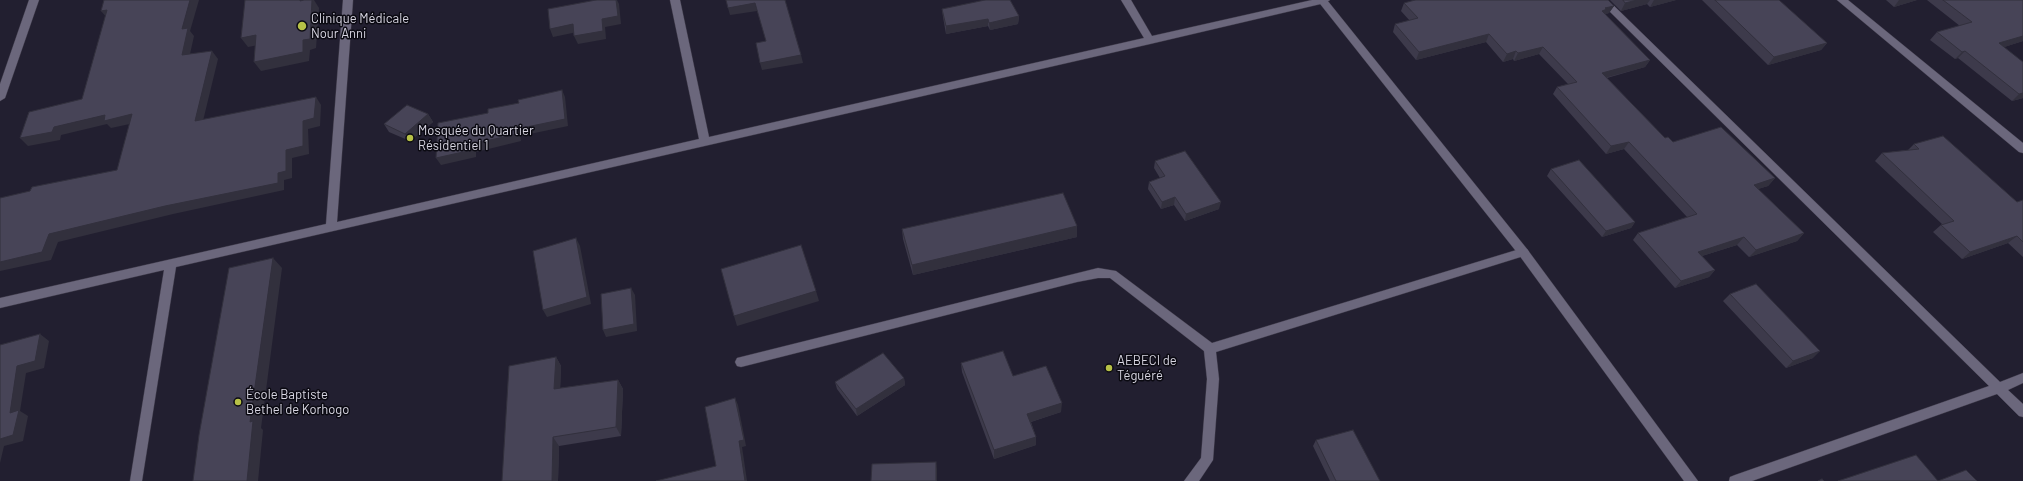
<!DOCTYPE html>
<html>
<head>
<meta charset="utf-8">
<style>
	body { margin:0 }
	canvas { display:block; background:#221f30 }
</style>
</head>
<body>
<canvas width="2023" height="481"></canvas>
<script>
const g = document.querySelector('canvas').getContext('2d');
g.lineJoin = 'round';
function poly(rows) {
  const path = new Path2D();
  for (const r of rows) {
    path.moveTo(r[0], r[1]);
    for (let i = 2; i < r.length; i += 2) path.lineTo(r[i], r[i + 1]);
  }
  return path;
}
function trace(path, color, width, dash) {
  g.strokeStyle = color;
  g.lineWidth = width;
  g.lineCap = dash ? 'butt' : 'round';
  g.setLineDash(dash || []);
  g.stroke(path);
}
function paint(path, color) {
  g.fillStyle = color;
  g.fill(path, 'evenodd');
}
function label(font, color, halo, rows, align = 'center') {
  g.font = font + ' Barlow,sans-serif';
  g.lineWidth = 3;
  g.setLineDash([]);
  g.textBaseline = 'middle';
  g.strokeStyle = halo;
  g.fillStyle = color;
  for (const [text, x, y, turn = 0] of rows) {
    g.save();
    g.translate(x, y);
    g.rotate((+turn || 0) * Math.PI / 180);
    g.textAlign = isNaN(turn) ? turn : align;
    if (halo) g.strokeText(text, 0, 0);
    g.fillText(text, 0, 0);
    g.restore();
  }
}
const minor = poly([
	[29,0,39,0,5,98,0,101,0,84,29,0],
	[343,0,353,0,337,222,699,139,670,0,680,0,709,137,1144,38,1121,0,1131,0,1152,36,1312,0,1330,0,1325,3,1150,44,176,267,142,481,130,481,164,270,0,308,0,298,326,224,343,0],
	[1598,0,1608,0,2000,382,2023,373,2023,383,2008,390,2023,404,2023,417,2019,416,1997,394,1752,481,1729,481,1730,477,1735,475,1989,386,1598,0],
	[1837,0,1848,0,2023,143,2023,153,2019,152,1837,0],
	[1523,248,1527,249,1529,252,1527,255,1216,352,1219,379,1213,460,1199,481,1184,481,1201,458,1207,379,1204,351,1110,278,1098,278,1077,282,741,367,737,366,735,362,737,358,741,357,1098,268,1116,271,1212,343,1523,248]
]);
const tertiary = poly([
	[1317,0,1327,0,1527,249,1698,481,1684,481,1519,255,1317,0]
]);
trace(minor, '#3d3948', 1);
trace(tertiary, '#3d3948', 1);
paint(minor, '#6b677c');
paint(tertiary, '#6b677c');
paint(poly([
	[1610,0,1676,0,1650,7,1647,4,1621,11],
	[1702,0,1779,0,1827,43,1821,50,1768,65],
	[1886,0,1917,0,1894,7],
	[1927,0,2023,0,2023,41,2004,47,2023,98,2012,101,1958,58,1955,59,1930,40,1937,32,1960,26],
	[1404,3,1614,6,1609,13,1605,14,1650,60,1645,67,1607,78,1665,138,1673,142,1775,178,1768,186,1758,189,1804,233,1797,241,1749,257,1737,245,1702,256,1715,270,1709,277,1675,288,1633,240,1638,233,1687,217,1624,149,1606,154,1553,94,1557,87,1568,84,1539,54,1514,61,1513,59,1503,62,1486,42,1416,60,1393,32,1395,24,1410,21,1401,11],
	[942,9,1019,16,1018,24,990,30,988,26,946,34,943,17],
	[428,114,433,122,410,141,389,132,384,124],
	[1914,144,2017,202,2023,200,2023,257,2008,243,1962,259,1933,232,1941,225,1942,224,1875,161,1882,153,1908,150],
	[1155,161,1219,209,1185,221,1174,205,1161,209,1148,189,1149,182,1160,178,1154,168],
	[1551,169,1635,222,1631,228,1602,237,1547,176],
	[1077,226,1077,237,913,275,903,239,902,229],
	[1730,294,1813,358,1786,368,1723,301],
	[556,357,561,366,560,388,618,380,623,389,621,436,559,446,558,481,502,481],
	[961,363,1061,412,1031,422,1036,437,1036,445,994,459,962,372],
	[904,378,905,385,857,416,837,389,835,382],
	[1316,440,1380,481,1330,481,1313,446]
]), '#3d3a4b');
paint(poly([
	[190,0,199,0,190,31,194,36,188,63,182,55,182,29],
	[312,0,314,0,319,8,316,48,310,50,309,61,261,71,254,62,303,40],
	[616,0,617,0,619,4,621,24,605,27,606,39,578,44,574,36,602,19],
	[1637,0,1650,0,1647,4,1621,11,1625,3],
	[1654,0,1676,0,1650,7],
	[1899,0,1917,0,1894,7],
	[755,3,757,11,730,15,728,8],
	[1614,6,1609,13,1604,15,1602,11,1605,8],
	[107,10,108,19,101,11],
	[1019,16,1018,24,990,30,989,23],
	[988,19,988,26,946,34,946,26],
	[573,24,577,32,553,37,550,29],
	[1489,34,1486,42,1416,60,1419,52],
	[256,35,263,44,248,47,241,38],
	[2023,36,2023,41,1992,51,1999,43],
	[1827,43,1821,50,1768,65,1774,57],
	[1543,47,1539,54,1514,61,1518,53],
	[212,51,218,59,201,129,195,121],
	[1516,51,1513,59,1503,62,1507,54],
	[1965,51,1958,58,1955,59,1962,52],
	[801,55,803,63,762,70,760,63],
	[1650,60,1645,67,1597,80,1602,73],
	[562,90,565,97,568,126,520,136,521,141,476,152,476,157,441,165,436,158,517,129],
	[2023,93,2023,98,2012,101,2019,94],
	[316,97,321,105,320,126,308,129,309,154,292,158,292,178,284,180,284,190,173,214,58,242,51,260,0,271,0,262,49,234,278,173,286,150],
	[132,114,139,122,111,128,107,124,61,135,60,140,28,146,20,138,54,127,105,115],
	[428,114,433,122,410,141,405,134],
	[1629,142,1624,149,1606,154,1611,146],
	[1775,178,1768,186,1747,192,1754,185],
	[1175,197,1174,205,1161,209,1162,202],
	[1221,202,1219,209,1185,221,1186,214],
	[1635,222,1631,228,1602,237,1606,231],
	[1077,226,1077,237,913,275,912,265],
	[1804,233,1797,241,1749,257,1756,250],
	[2017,236,2008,243,1962,259,1970,252],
	[1744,237,1737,245,1692,259,1698,252],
	[576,238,580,246,591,304,547,317,543,310],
	[273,258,282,268,261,428,263,430,258,481,247,481,250,422],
	[1715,270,1709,277,1675,288,1681,281],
	[631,288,635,295,637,331,606,337,603,330],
	[816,291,819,301,737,326,734,316],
	[40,334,49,341,44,368,26,373,20,411,28,416,23,441,4,446,0,463,0,439,10,413,17,366],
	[1820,351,1813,358,1786,368,1793,361],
	[556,357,561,366,560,397,554,389],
	[904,378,905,385,857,416,856,409],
	[618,380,623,389,621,436,616,427],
	[735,398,738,405,746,446,742,447,747,481,745,481,739,441],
	[1062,403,1061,412,1027,423,1027,414],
	[553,437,559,446,558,481,552,481],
	[1036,437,1036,445,994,459,994,450],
	[936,462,937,469,937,481,936,481]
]), '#32303d');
const building = poly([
	[104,0,190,0,182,29,188,28,182,55,212,51,195,121,316,97,314,118,303,121,303,146,286,150,286,171,278,173,278,183,165,206,49,234,42,252,0,262,0,198,30,191,32,187,117,170,132,114,104,121,105,115,54,127,52,132,20,138,29,112,82,99,107,10,101,11,104,0],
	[245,0,300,0,300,1,304,0,312,0,310,39,303,40,303,52,254,62,256,35,241,38,245,0],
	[596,0,616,0,618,16,602,19,603,31,574,36,573,24,550,29,548,9,596,0],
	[726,0,785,0,801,55,760,63,756,43,766,41,755,3,728,8,726,0],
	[985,0,1010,0,1019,16,989,23,988,19,946,26,942,9,985,0],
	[1415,0,1608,0,1614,6,1605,8,1607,9,1602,11,1650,60,1602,73,1665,138,1668,137,1673,142,1721,127,1775,178,1754,185,1804,233,1756,250,1744,237,1698,252,1715,270,1681,281,1638,233,1697,214,1629,142,1611,146,1557,87,1577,82,1543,47,1518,53,1516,51,1507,54,1489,34,1419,52,1395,24,1418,18,1404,3,1415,0],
	[1623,0,1637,0,1625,3,1623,0],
	[1715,0,1779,0,1827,43,1774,57,1715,0],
	[1943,0,2023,0,2023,36,1999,43,2023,62,2023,93,2019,94,1965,51,1962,52,1937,32,1972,22,1943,0],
	[562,90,565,119,517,129,517,134,472,144,472,150,436,158,438,123,488,113,488,109,519,103,518,100,562,90],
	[407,105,428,114,405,134,384,124,407,105],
	[1943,136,2017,202,2023,200,2023,242,2017,236,1970,252,1941,225,1954,221,1882,153,1919,149,1914,144,1943,136],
	[1185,151,1221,202,1186,214,1175,197,1162,202,1149,182,1165,176,1155,161,1185,151],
	[1579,160,1635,222,1606,231,1551,169,1579,160],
	[1063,193,1077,226,912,265,902,229,1063,193],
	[576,238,587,297,543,310,533,251,576,238],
	[801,245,816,291,734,316,721,269,801,245],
	[273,258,250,422,253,421,247,481,193,481,199,435,229,268,273,258],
	[1756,284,1820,351,1793,361,1730,294,1756,284],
	[631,288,634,324,603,330,601,294,631,288],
	[40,334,35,361,17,366,10,413,19,410,13,435,0,439,0,345,40,334],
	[1003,351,1013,376,1046,366,1062,403,1027,414,1036,437,994,450,961,363,1003,351],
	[883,353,904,378,856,409,835,382,883,353],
	[556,357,554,389,618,380,616,427,553,437,552,481,502,481,509,366,556,357],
	[735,398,744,440,739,441,745,481,656,481,716,466,705,407,735,398],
	[1353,430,1380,481,1336,481,1316,440,1353,430],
	[1916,455,1938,481,1966,470,1977,481,1838,481,1916,455],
	[936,462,936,481,871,481,872,464,936,462],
	[1822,479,1824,481,1818,481,1822,479]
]);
paint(building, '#474457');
trace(building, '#32303d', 1);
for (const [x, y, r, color] of [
	[302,26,5,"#b7c147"],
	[410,138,4,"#b7c147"],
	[1109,368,4,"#b7c147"],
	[238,402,4,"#b7c147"]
]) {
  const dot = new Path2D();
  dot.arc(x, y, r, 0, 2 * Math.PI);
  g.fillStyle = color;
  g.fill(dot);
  trace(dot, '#0b0a12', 1.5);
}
label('13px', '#d7d5e1', '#0b0a12', [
	["Clinique Médicale",311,19],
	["Nour Anni",311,34],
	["Mosquée du Quartier",418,131],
	["Résidentiel 1",418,146],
	["AEBECI de",1117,361],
	["Téguéré",1117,376],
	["École Baptiste",246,395],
	["Bethel de Korhogo",246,410]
], 'left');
</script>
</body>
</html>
